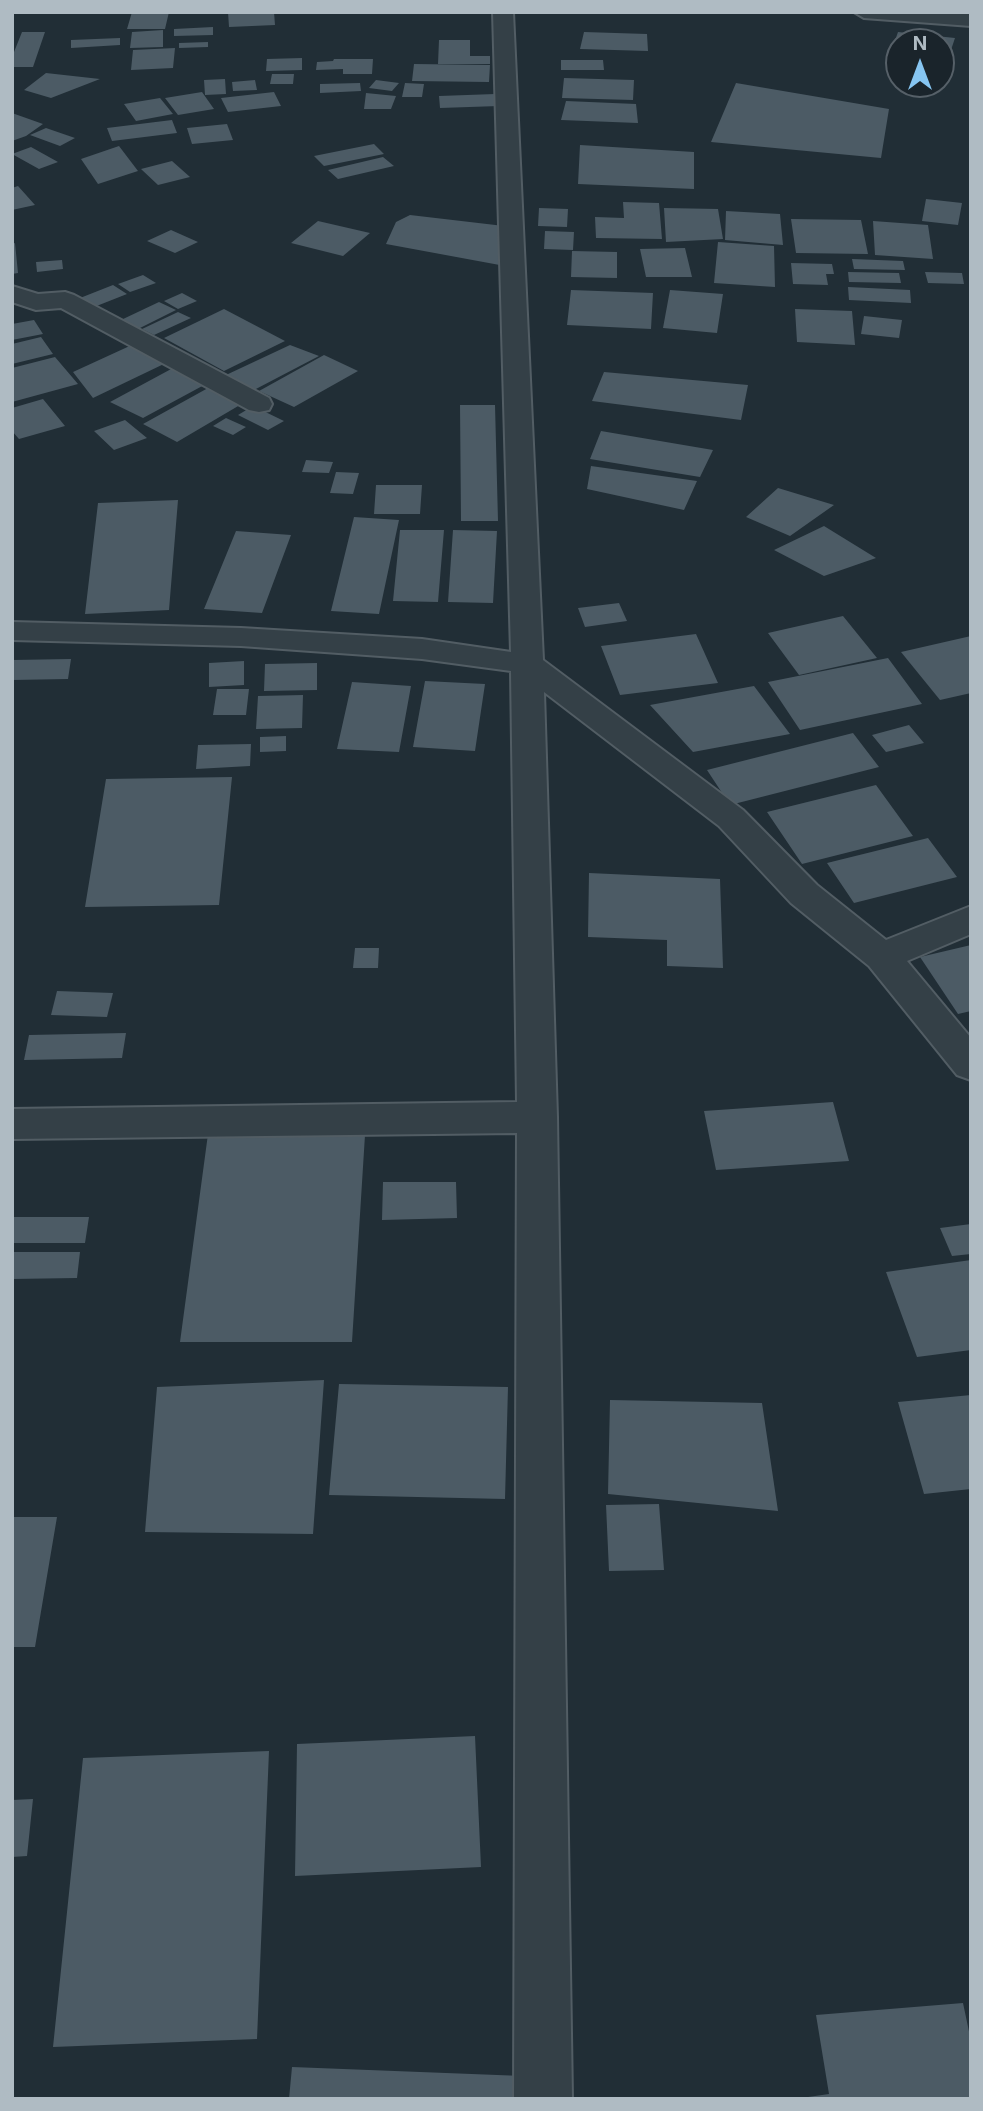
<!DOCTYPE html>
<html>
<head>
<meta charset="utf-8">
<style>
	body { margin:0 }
	#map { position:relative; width:983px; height:2111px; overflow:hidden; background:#212e36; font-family:Inter,sans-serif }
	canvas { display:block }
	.frame { position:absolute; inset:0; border:14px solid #afbbc3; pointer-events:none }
	.north { position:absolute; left:885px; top:28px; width:70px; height:70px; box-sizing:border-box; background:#1a242b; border:2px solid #566068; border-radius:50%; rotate:0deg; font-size:19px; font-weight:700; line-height:28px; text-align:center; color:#afbbc3 }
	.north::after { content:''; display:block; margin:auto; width:24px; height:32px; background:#86c5f1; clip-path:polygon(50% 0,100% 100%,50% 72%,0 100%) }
</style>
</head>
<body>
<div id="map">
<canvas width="983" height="2111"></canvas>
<div class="frame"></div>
<div class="north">N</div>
</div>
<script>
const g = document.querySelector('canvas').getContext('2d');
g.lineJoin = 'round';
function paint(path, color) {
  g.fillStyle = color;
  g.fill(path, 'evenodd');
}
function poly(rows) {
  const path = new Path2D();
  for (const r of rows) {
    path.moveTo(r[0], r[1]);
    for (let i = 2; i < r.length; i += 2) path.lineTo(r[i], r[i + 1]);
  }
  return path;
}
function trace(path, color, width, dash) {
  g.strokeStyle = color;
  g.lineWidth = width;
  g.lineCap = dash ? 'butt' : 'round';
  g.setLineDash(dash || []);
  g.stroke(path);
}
paint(poly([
	[132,12,169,12,165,29,127,29],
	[228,12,274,12,275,25,229,27],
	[213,27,213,35,174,36,174,29],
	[163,30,163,47,130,48,132,32],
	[22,32,45,32,33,67,12,67,12,57],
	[584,32,647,34,648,51,580,49],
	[898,32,955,38,947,62,941,61,941,42,899,42,899,56,890,55],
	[120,38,120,45,71,48,71,40],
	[439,40,470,40,470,56,490,56,490,64,438,64],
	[208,42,208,47,179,48,179,43],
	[175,48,173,68,131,70,133,50],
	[302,58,302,70,266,71,267,59],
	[334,59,373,59,372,74,343,74,343,69,316,70,317,62,333,61],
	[561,60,603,60,604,70,561,70],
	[414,64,490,65,489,82,412,81],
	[46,73,100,79,51,98,24,90],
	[272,74,294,74,293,84,270,84],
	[564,78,634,80,633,100,562,98],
	[225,79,226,94,205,95,204,80],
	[255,80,257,90,233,91,232,82],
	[376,80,399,83,392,91,369,88],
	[360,83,361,91,320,93,320,84],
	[405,83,424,84,422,97,402,97],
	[736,83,889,109,881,158,711,142],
	[202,92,214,109,178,115,165,98],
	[274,92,281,106,228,112,221,98],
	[366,93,396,96,391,109,364,109],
	[495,94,499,106,440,108,439,96],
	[160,98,173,114,136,121,124,104],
	[566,101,636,104,638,123,561,120],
	[12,113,43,124,26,136,12,141],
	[172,120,177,133,112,141,107,128],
	[227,124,233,140,192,144,187,128],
	[46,128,75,138,60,146,30,135],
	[374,144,384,154,324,166,314,156],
	[580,145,694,152,694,189,578,184],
	[119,146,138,171,98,184,81,159],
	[31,147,58,162,39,169,12,154],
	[383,157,394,166,338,179,328,170],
	[172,161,190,177,158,185,141,169],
	[18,186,35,205,12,210,12,188],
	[926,199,962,203,958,225,922,221],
	[623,202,659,203,662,239,596,238,595,217,624,218],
	[539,208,568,209,567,227,538,226],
	[664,208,718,209,723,239,666,242],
	[726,211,780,214,783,245,725,240],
	[410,215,504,226,505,266,386,244,396,222],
	[791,219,861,220,868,254,796,253],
	[318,221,370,233,343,256,291,243],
	[873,221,928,225,933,259,875,255],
	[171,230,198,242,175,253,147,241],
	[545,231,574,232,573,250,544,249],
	[718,242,774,246,775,287,714,283],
	[15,243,18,273,12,274,12,244],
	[685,248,692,277,646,277,640,249],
	[572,251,617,252,617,278,571,277],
	[852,259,903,261,905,270,854,269],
	[62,260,63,269,37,272,36,262],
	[791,263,832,264,834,274,826,274,828,285,793,284],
	[848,272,899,273,901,283,849,282],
	[925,272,962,273,964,284,928,283],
	[143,275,156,283,130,292,118,284],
	[113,285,127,294,89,309,75,300],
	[848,287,910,290,911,303,849,300],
	[571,290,653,293,651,329,567,325],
	[670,290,723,294,717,333,663,328],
	[182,293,197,301,178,309,164,301],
	[159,302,176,310,138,329,121,320],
	[224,309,285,341,224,371,164,338],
	[795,309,852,311,855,345,797,342],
	[178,312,191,318,154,335,142,329],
	[864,316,902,320,899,338,861,334],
	[34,320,43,334,12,340,12,324],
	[41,337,53,354,12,364,12,344],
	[134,344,168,362,93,398,73,372],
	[290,345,319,356,254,390,226,375],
	[324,355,358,371,294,407,259,391],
	[55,357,78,384,12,402,12,368],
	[173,368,206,384,143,418,110,402],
	[604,372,748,385,741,420,592,401],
	[208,388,245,402,177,442,143,424],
	[43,399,65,426,19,439,12,431,12,408],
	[460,405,495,405,498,521,461,521],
	[253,406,284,421,268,430,238,415],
	[226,418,246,427,233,435,213,426],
	[125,420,147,438,114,450,94,431],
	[601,431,713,450,700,477,590,459],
	[306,460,333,462,329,473,302,472],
	[591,466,697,481,684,510,587,489],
	[336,472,359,473,353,494,330,493],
	[376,485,422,485,420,514,374,514],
	[778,488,834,505,790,536,746,517],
	[178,500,169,610,85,614,98,503],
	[354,517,399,520,379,614,331,611],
	[824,526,876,558,824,576,774,550],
	[400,530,444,530,438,602,393,601],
	[453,530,497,531,493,603,448,602],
	[236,531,291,535,262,613,204,609],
	[619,603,627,621,585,627,578,608],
	[843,616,877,658,799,675,768,633],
	[696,634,718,683,620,695,601,646],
	[971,636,971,693,940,700,901,652],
	[888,658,922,704,800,730,768,682],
	[71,659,68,679,12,680,12,660],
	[244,661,244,685,209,687,209,663],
	[317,663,317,690,264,691,265,664],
	[425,681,485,684,475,751,413,747],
	[352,682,411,686,399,752,337,749],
	[754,686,790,734,693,752,650,705],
	[217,689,249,689,246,715,213,715],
	[303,695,302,728,256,729,258,696],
	[909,725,924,743,886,752,872,735],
	[853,733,879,767,730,805,707,770],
	[286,736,286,751,260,752,260,737],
	[251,744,250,766,196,769,198,745],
	[232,777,219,905,85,907,106,779],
	[876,785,913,836,802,864,767,812],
	[928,838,957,877,854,903,827,863],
	[589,873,720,879,723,968,667,966,667,940,588,937],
	[971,945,971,1011,958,1014,920,957],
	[355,948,379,948,378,968,353,968],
	[57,991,113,993,107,1017,51,1015],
	[126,1033,122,1058,24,1060,29,1035],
	[833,1102,849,1161,716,1170,704,1111],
	[208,1134,365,1135,352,1342,180,1342],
	[383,1182,456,1182,457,1218,382,1220],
	[12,1217,89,1217,85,1243,12,1243],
	[971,1224,971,1254,952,1256,940,1228],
	[12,1252,80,1252,77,1278,12,1279],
	[971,1260,971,1350,917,1357,886,1272],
	[324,1380,313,1534,145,1532,157,1387],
	[339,1384,508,1387,505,1499,329,1495],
	[971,1395,971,1489,924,1494,898,1402],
	[610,1400,762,1403,778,1511,608,1494],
	[659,1504,664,1570,609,1571,606,1505],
	[12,1517,57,1517,35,1647,12,1647],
	[475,1736,481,1867,295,1876,297,1744],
	[269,1751,257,2039,53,2047,83,1758],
	[33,1799,27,1856,12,1857,12,1800],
	[963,2003,971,2041,971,2099,794,2099,829,2094,816,2015],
	[292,2067,523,2076,523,2099,289,2099]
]), '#4c5b65');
const minor = poly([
	[493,12,513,12,543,660,743,810,817,885,886,940,971,906,971,934,907,961,971,1038,971,1080,957,1075,869,966,791,903,719,826,544,692,557,1117,572,2099,514,2099,517,1133,12,1139,12,1109,517,1102,511,671,422,659,241,646,12,640,12,622,241,628,422,639,511,652,493,12],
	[854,12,971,14,971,26,864,18,854,12],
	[12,286,38,294,65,292,74,295,269,398,272,404,269,410,259,412,249,410,61,308,36,310,12,302,12,286]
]);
trace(minor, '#525d64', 4);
paint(minor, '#344047');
</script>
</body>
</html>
